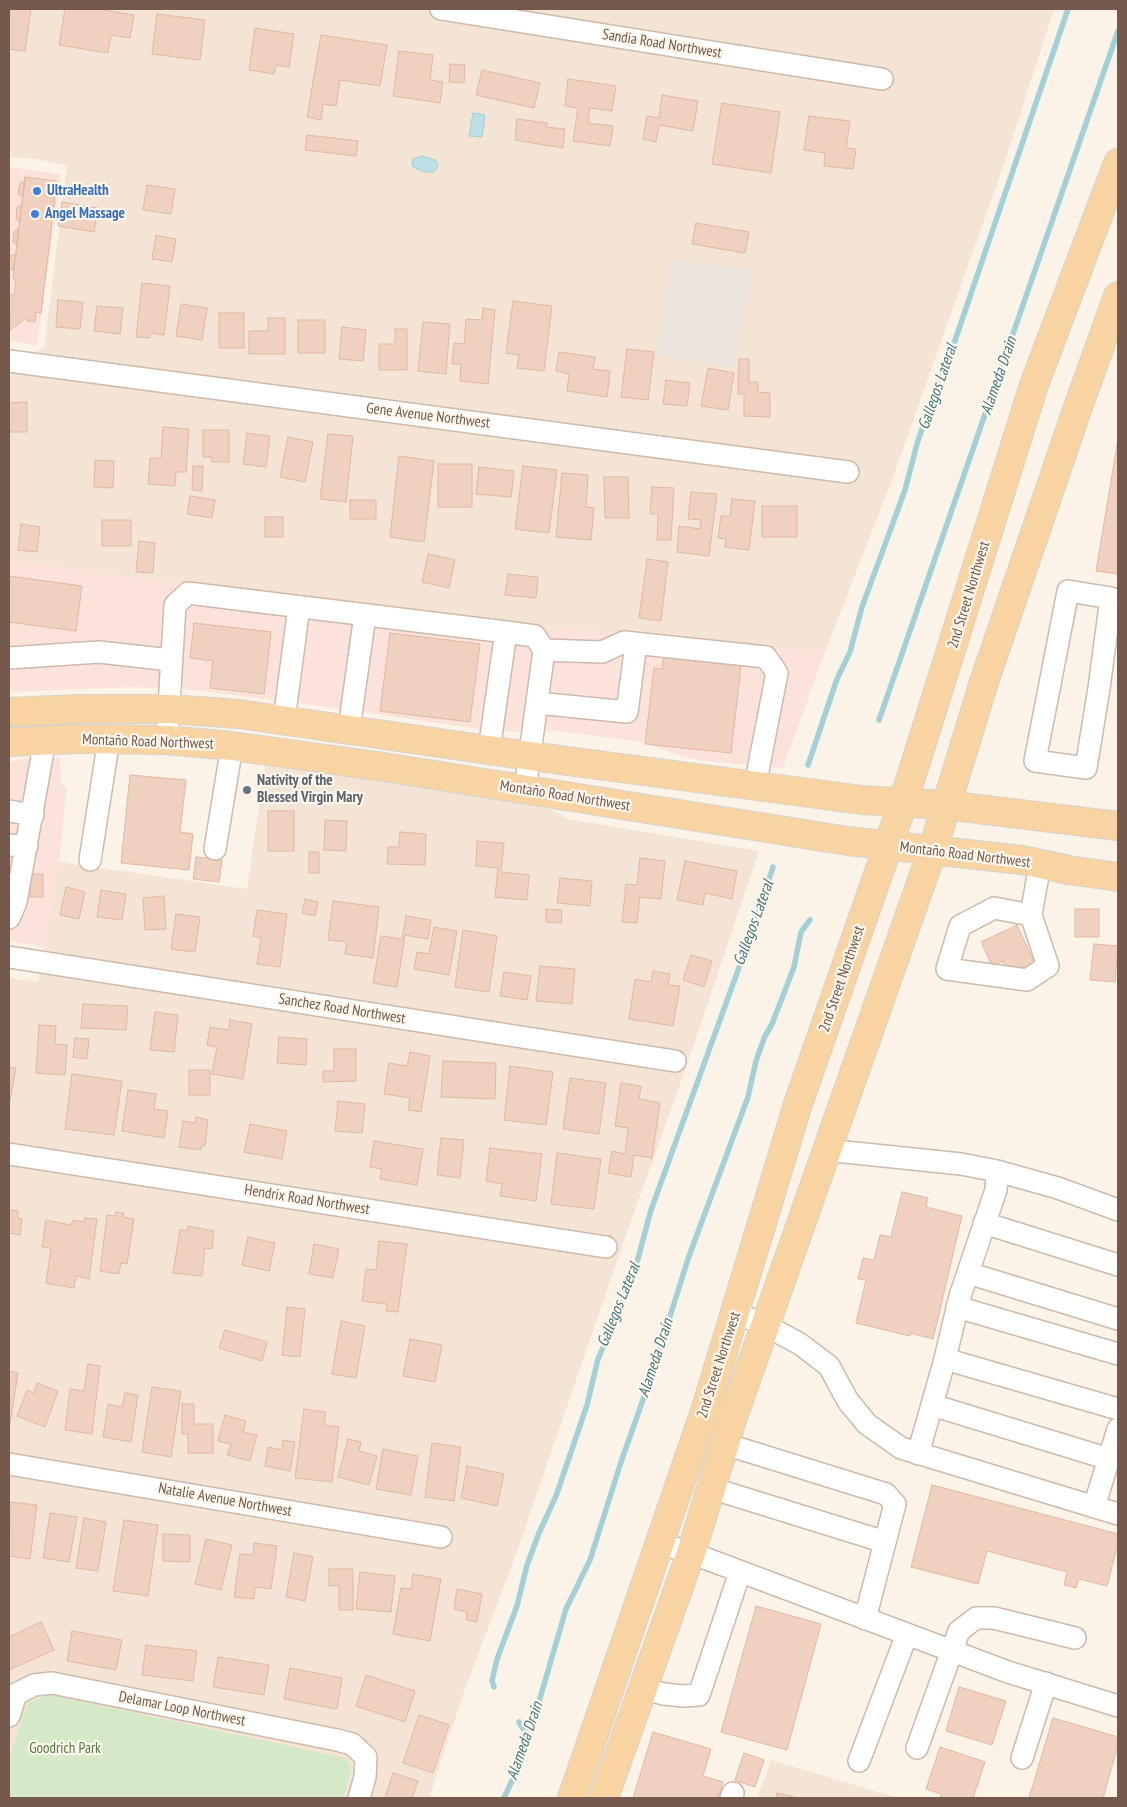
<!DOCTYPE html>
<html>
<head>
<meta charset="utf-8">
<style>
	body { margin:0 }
	#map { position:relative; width:1127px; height:1807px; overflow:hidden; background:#fbf3e7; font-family:"PT Sans Narrow",sans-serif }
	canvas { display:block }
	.frame { position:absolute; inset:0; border:10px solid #74594c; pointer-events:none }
</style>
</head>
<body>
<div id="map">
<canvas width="1127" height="1807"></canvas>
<div class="frame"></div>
</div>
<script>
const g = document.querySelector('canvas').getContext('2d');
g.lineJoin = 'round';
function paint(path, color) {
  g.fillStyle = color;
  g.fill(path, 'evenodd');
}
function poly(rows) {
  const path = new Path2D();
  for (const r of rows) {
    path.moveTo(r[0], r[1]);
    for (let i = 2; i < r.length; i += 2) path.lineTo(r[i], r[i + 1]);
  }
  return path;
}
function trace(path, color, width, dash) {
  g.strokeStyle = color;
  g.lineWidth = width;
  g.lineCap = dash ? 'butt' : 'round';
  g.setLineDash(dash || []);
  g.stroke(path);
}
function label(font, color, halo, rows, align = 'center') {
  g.font = font + ' "PT Sans Narrow",sans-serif';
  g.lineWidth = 4.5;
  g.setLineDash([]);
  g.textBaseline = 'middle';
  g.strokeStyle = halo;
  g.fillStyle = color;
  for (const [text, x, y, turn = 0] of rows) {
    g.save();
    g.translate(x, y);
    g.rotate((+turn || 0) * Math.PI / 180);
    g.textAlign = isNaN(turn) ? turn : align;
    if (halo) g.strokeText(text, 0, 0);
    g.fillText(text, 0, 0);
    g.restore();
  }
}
paint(poly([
	[9,9,1054,9,1004,164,892,480,825,652,456,618,343,605,9,560,9,366,44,348,67,166,36,159,9,157],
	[265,766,486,790,539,803,568,819,759,851,687,1065,625,1238,514,1560,465,1689,429,1798,9,1798,9,978,38,982,59,862,247,889],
	[771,1760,898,1798,757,1798]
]), '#f3e4d5');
paint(poly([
	[9,167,61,174,37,345,9,341],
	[9,560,343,605,456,618,825,652,783,768,707,761,684,757,642,742,558,731,499,732,336,708,195,690,134,687,9,692],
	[28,758,60,758,61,784,67,787,59,862,44,948,36,945,9,941,9,762]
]), '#fbe3db');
paint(poly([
	[671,260,750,270,734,367,658,355]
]), '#ece5e0');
paint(poly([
	[46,1694,345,1758,352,1769,343,1798,9,1798,9,1760,27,1704]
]), '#d5e9c6');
const water = poly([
	[473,113,485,115,482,137,469,136,473,113],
	[422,156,435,160,438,165,435,171,433,172,424,172,413,167,412,164,413,159,422,156]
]);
paint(water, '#bce0e4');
trace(water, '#a3d0d6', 1);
trace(poly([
	[879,720,1118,31],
	[808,765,837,679,850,652,862,607,905,490,917,444,937,383,947,364,1068,9],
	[494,1687,492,1681,497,1659,517,1606,527,1565,539,1533,556,1496,587,1405,598,1359,633,1277,651,1210,749,940,773,867],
	[519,1722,526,1733],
	[504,1798,521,1761,526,1733,536,1712,566,1609,590,1560,621,1462,651,1377,688,1259,748,1097,756,1061,765,1036,772,1024,794,967,801,932,810,920]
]), '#a3d0d6', 5.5);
const building = poly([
	[9,9,31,9,25,51,9,49,9,9],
	[65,9,97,9,134,15,130,38,111,35,108,53,59,45,65,9],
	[157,14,205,20,200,60,152,54,157,14],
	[255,28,294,34,289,67,276,65,274,74,249,70,255,28],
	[321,35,387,45,380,86,340,80,336,106,323,104,321,120,307,117,321,35],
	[399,51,433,55,430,80,443,82,440,103,393,96,399,51],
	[450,64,465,65,464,83,449,82,450,64],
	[482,70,540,83,534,108,476,95,482,70],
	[568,79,616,86,612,111,590,108,588,123,613,126,610,146,573,141,578,108,565,106,568,79],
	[662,95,698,101,693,131,659,125,656,142,643,139,647,116,659,118,662,95],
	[722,103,780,112,771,173,712,164,722,103],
	[809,116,850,121,846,148,856,149,853,169,824,166,825,153,804,150,809,116],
	[517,119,547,123,546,127,565,129,563,148,515,140,517,119],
	[307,135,358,141,356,156,305,150,307,135],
	[25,177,57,181,41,313,36,312,35,322,27,321,27,317,10,330,9,294,14,295,16,282,13,277,25,177],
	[25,181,23,196,18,194,20,183,25,181],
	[147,185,175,189,171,214,143,210,147,185],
	[62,202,98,208,94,232,58,226,62,202],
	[22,205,20,219,19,222,16,218,17,207,22,205],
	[696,223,749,232,745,253,692,244,696,223],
	[18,229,17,245,13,242,14,232,18,229],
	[156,235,176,239,172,262,152,259,156,235],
	[16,254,13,271,9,267,10,256,16,254],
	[142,283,170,286,164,335,150,333,150,338,136,337,142,283],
	[58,300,83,302,80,329,56,327,58,300],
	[513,301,552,306,544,371,517,368,519,355,506,353,513,301],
	[181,304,207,308,202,340,176,336,181,304],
	[97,306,123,308,120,334,94,331,97,306],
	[483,308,495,310,488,384,460,381,461,364,452,364,454,343,464,344,466,319,482,320,483,308],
	[219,313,244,313,244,348,219,348,219,313],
	[268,318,285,318,285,354,249,354,249,331,268,331,268,318],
	[298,320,325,320,325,353,298,353,298,320],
	[423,322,450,324,446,374,418,371,423,322],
	[342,327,366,330,363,361,339,359,342,327],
	[395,329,407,329,407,370,379,370,379,344,395,344,395,329],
	[627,349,654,352,648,400,621,397,627,349],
	[559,352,595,357,593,369,610,371,607,397,567,391,569,374,556,371,559,352],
	[739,359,749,359,749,382,758,382,758,392,770,393,770,417,744,416,744,394,738,394,739,359],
	[708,368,734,373,728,410,701,406,708,368],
	[666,380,690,383,687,406,663,404,666,380],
	[27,402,27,432,9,432,9,403,27,402],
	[163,427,189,429,186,472,176,472,175,486,148,484,150,458,161,458,163,427],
	[203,430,229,430,229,462,212,462,212,457,203,457,203,430],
	[247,433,270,436,266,467,243,464,247,433],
	[328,434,353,436,346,502,320,499,328,434],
	[288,437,313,442,305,482,280,477,288,437],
	[1118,439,1118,574,1096,571,1118,439],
	[399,456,434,461,424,542,390,537,399,456],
	[95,460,114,461,113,488,94,487,95,460],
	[438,464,472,464,472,507,438,507,438,464],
	[193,466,203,466,202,491,192,490,193,466],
	[523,466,557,470,549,533,515,529,523,466],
	[479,467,514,471,511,497,476,494,479,467],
	[562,473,588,475,586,507,594,508,591,540,556,537,562,473],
	[604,477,628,477,629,518,605,518,604,477],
	[652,487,674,488,671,540,657,540,658,514,650,514,652,487],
	[691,492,717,494,709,556,677,552,679,526,700,529,701,520,688,519,691,492],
	[190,496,215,500,212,518,187,514,190,496],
	[732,499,755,501,749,550,725,547,726,539,718,538,721,516,730,516,732,499],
	[350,500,376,500,376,519,350,519,350,500],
	[762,506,797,506,797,537,762,537,762,506],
	[265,517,283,517,283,537,265,537,265,517],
	[102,520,131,520,131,546,102,546,102,520],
	[21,524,40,527,37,552,18,550,21,524],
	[139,541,155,543,153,573,136,572,139,541],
	[428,554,455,560,449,588,422,582,428,554],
	[647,559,668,562,661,621,639,618,647,559],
	[508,574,538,577,536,598,505,595,508,574],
	[9,576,82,586,76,631,9,622,9,576],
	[194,623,271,632,264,694,210,688,213,661,190,658,194,623],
	[390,633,480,644,470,722,380,711,390,633],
	[664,656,741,665,731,753,645,744,654,668,662,669,664,656],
	[130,775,186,780,180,832,193,834,189,870,121,863,130,775],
	[268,811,294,811,294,851,268,851,268,811],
	[325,820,347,821,346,851,324,850,325,820],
	[400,832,426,834,425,865,387,864,388,847,399,847,400,832],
	[477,841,504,843,501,872,529,875,527,900,495,897,498,868,476,866,477,841],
	[309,852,319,852,319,873,309,873,309,852],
	[196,857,222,860,219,882,193,879,196,857],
	[640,858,665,861,661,899,640,897,637,923,622,922,626,884,637,885,640,858],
	[685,861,737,871,732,899,705,893,703,905,677,900,685,861],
	[31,874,43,874,43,897,30,897,31,874],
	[560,878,592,881,590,906,557,903,560,878],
	[66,887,85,892,79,919,60,915,66,887],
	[101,890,126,894,122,920,97,917,101,890],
	[164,896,166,929,145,930,143,898,164,896],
	[305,899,318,902,315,916,302,913,305,899],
	[333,901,379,907,373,958,345,954,347,942,328,940,333,901],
	[546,909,562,910,561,923,546,922,546,909],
	[1075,909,1099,909,1099,937,1075,937,1075,909],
	[257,910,287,914,280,967,257,964,261,938,253,936,257,910],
	[176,914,200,917,195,952,171,949,176,914],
	[406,916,431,920,428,939,405,935,397,987,373,983,381,936,402,939,406,916],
	[1017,925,1035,964,1010,976,1003,961,992,966,981,942,1017,925],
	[434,927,457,931,449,975,414,969,417,952,429,954,434,927],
	[463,930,497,936,489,992,455,987,463,930],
	[1094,944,1118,946,1115,982,1090,980,1094,944],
	[691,955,712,961,704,987,683,980,691,955],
	[540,966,575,969,572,1004,536,1001,540,966],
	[653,971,670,974,668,985,680,986,673,1026,629,1019,635,979,651,982,653,971],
	[504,972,531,976,527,1000,500,996,504,972],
	[83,1004,128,1006,126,1030,81,1028,83,1004],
	[155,1012,178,1015,174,1052,150,1050,155,1012],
	[230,1020,252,1024,243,1079,212,1074,217,1047,207,1045,210,1027,229,1030,230,1020],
	[39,1025,56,1026,55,1044,67,1045,65,1075,36,1073,39,1025],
	[279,1037,307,1039,306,1065,277,1063,279,1037],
	[75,1038,89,1039,87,1059,73,1057,75,1038],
	[334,1049,356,1049,356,1081,323,1082,323,1071,334,1071,334,1049],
	[410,1052,430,1056,421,1112,408,1110,410,1098,384,1094,389,1063,407,1066,410,1052],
	[443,1061,496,1063,495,1099,441,1097,443,1061],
	[510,1066,553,1072,546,1125,504,1120,510,1066],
	[9,1067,16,1068,9,1106,9,1067],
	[189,1070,210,1070,210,1095,189,1095,189,1070],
	[72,1074,122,1081,114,1135,65,1129,72,1074],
	[570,1078,606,1083,599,1134,563,1129,570,1078],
	[621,1083,641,1086,639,1099,660,1103,652,1158,634,1155,631,1177,608,1173,612,1151,625,1154,628,1128,615,1126,621,1083],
	[128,1090,156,1094,154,1109,168,1111,164,1138,122,1131,128,1090],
	[338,1101,365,1104,362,1133,335,1131,338,1101],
	[196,1117,208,1120,205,1146,202,1145,201,1150,179,1147,183,1121,195,1123,196,1117],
	[250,1124,287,1131,282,1159,244,1152,250,1124],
	[441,1138,464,1140,460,1178,437,1175,441,1138],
	[374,1141,423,1149,417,1185,380,1179,382,1169,370,1167,374,1141],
	[490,1148,542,1154,536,1201,500,1196,502,1184,486,1181,490,1148],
	[557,1153,601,1159,594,1209,551,1204,557,1153],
	[902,1192,928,1198,926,1207,962,1216,933,1339,910,1333,910,1336,856,1323,866,1280,858,1279,863,1258,874,1260,880,1235,891,1237,902,1192],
	[9,1210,18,1211,18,1218,22,1219,20,1235,9,1233,9,1210],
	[116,1212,124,1213,123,1217,134,1219,127,1264,121,1263,119,1274,100,1271,107,1215,115,1216,116,1212],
	[85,1218,97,1219,89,1279,76,1276,74,1288,46,1283,51,1248,42,1247,46,1220,71,1225,73,1220,84,1222,85,1218],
	[188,1226,214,1231,212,1249,205,1248,202,1276,173,1273,180,1230,188,1230,188,1226],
	[248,1237,275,1243,269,1271,242,1265,248,1237],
	[379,1241,407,1244,398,1312,386,1311,387,1304,362,1301,366,1269,376,1270,379,1241],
	[314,1244,339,1249,333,1278,309,1274,314,1244],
	[287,1307,305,1309,300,1357,282,1355,287,1307],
	[341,1321,365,1326,356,1378,332,1374,341,1321],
	[225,1330,267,1342,262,1361,219,1348,225,1330],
	[410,1339,442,1345,435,1382,403,1376,410,1339],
	[88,1364,100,1366,92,1434,65,1430,70,1389,84,1391,88,1364],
	[9,1371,18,1373,10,1423,9,1422,9,1371],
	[37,1383,58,1391,45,1427,17,1416,27,1390,34,1393,37,1383],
	[152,1387,181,1391,171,1457,142,1452,152,1387],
	[125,1393,138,1395,131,1442,103,1437,108,1404,122,1407,125,1393],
	[182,1404,194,1404,194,1424,213,1424,213,1453,188,1453,188,1434,182,1434,182,1404],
	[304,1409,326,1412,324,1425,339,1427,332,1482,295,1478,304,1409],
	[225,1415,246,1421,243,1432,257,1435,250,1461,227,1455,231,1444,218,1441,225,1415],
	[348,1439,361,1442,359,1451,377,1456,369,1485,338,1477,348,1439],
	[283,1440,295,1442,290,1471,265,1466,268,1447,282,1450,283,1440],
	[432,1443,461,1447,454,1501,425,1497,432,1443],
	[383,1449,418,1456,411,1495,376,1489,383,1449],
	[467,1466,504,1474,497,1506,461,1498,467,1466],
	[932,1485,1118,1534,1118,1543,1107,1586,1079,1579,1076,1588,1064,1585,1067,1572,987,1551,978,1584,911,1567,932,1485],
	[10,1502,37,1505,30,1559,9,1556,10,1502],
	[50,1513,77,1517,69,1562,43,1558,50,1513],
	[84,1518,106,1522,98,1571,76,1568,84,1518],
	[124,1520,158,1525,148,1596,113,1591,124,1520],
	[163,1534,190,1535,190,1562,163,1561,163,1534],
	[206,1539,232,1545,221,1590,195,1584,206,1539],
	[254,1543,277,1546,271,1589,255,1587,254,1599,234,1597,240,1554,253,1555,254,1543],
	[294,1553,313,1557,305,1601,286,1597,294,1553],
	[329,1569,353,1569,353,1610,339,1610,339,1586,329,1586,329,1569],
	[360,1572,395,1576,391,1612,356,1609,360,1572],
	[413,1574,441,1579,430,1641,393,1634,401,1588,411,1589,413,1574],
	[457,1589,482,1594,477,1622,466,1620,467,1612,454,1609,457,1589],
	[756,1606,821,1624,787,1750,721,1732,756,1606],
	[41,1622,54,1650,9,1670,9,1637,41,1622],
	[72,1631,122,1640,116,1670,67,1661,72,1631],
	[146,1645,197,1651,193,1681,142,1675,146,1645],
	[218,1657,269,1665,264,1695,213,1687,218,1657],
	[290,1668,342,1678,337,1709,284,1699,290,1668],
	[366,1675,415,1691,405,1722,356,1706,366,1675],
	[959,1687,1006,1701,992,1745,946,1731,959,1687],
	[419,1715,449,1725,433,1773,403,1763,419,1715],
	[1053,1718,1118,1737,1118,1745,1103,1798,1029,1798,1053,1718],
	[653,1732,711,1749,703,1776,723,1782,718,1798,633,1798,653,1732],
	[940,1747,985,1762,973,1798,940,1798,941,1794,926,1789,940,1747],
	[744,1753,764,1760,755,1787,735,1780,744,1753],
	[393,1773,418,1781,412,1798,385,1798,393,1773],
	[777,1793,798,1798,776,1798,777,1793]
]);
paint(building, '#f0d1c0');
trace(building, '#e2b7a1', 1);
const minor = poly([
	[441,9,882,79],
	[9,361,848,472],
	[1068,591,1111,598,1099,688,1086,768,1035,761,1068,591],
	[544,650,602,652,624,642,766,657,777,673,755,786],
	[9,658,99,652,171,660],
	[537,703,627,712,636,644],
	[284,720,299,607],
	[349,729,365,615],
	[167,740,175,605,188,593,506,632,535,636,544,650,525,790],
	[489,750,506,632],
	[9,811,33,815],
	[9,845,27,846],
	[215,849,232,746],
	[90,860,109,739],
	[1031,915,1048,966,1027,980,947,969,960,926,994,908,1031,915,1040,864],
	[9,918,16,902,45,740],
	[9,957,675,1061],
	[826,1150,961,1164,997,1171,1058,1188,1118,1210],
	[9,1154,606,1247],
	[984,1223,1118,1265],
	[968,1273,1118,1319],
	[957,1307,1118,1354],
	[736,1313,765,1325,800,1344,829,1366,848,1401,867,1424,901,1448,1118,1514],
	[945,1359,1118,1409],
	[932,1405,1109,1459],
	[725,1444,886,1494,895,1504,865,1619],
	[918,1454,945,1359,960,1296,996,1190,997,1171],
	[9,1464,441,1537],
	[711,1488,885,1542],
	[1094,1507,1118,1429],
	[659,1543,691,1553,1008,1672,1118,1706],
	[644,1689,664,1694,683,1696,699,1695,740,1572],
	[9,1716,16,1694,34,1685,52,1683,337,1740,352,1744,366,1757,365,1777,359,1798],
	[917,1748,959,1631,976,1618,994,1618,1075,1638],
	[1022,1758,1046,1683],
	[859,1761,907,1634],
	[731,1798,733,1793]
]);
const major = poly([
	[9,712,79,709,169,709,239,714,530,756,862,800,945,805,1118,826],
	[9,742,79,739,167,740,232,746,384,767,848,841,1022,860,1069,870,1118,877],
	[572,1798,706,1408,798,1104,903,803,1034,385,1118,163],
	[604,1798,691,1553,733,1417,933,849,984,682,1078,407,1118,296]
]);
trace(minor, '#cdbaad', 24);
trace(major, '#d8d1cd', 30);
trace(minor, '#fff', 21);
trace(major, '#f7d4a2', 28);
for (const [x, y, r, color] of [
	[37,191,5,"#3f7fe0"],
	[35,214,5,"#3f7fe0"],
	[247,790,5,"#6b7280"]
]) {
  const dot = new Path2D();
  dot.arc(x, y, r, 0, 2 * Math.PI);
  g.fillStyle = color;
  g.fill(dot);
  trace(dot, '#fef7ed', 2);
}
label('15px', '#74594c', '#fef7ed', [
	["Sandia Road Northwest",662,44,9],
	["Gene Avenue Northwest",428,416,7],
	["2nd Street Northwest",969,595,-73],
	["Montaño Road Northwest",148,742,2],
	["Montaño Road Northwest",565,796,9],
	["Montaño Road Northwest",965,855,7],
	["2nd Street Northwest",842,979,-71],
	["Sanchez Road Northwest",342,1009,9],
	["Hendrix Road Northwest",307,1200,9],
	["2nd Street Northwest",719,1365,-72],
	["Natalie Avenue Northwest",225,1500,10],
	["Delamar Loop Northwest",182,1709,11]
]);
label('bold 15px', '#366cbe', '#fef7ed', [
	["UltraHealth",47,191],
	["Angel Massage",45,214]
], 'left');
label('bold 15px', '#5b616d', '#fef7ed', [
	["Nativity of the",257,781],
	["Blessed Virgin Mary",257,798]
], 'left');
label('15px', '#567944', '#fef7ed', [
	["Goodrich Park",65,1749]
]);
label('italic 16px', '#43787f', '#fef7ed', [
	["Alameda Drain",999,376,-71],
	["Gallegos Lateral",938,387,-71],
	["Gallegos Lateral",754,923,-70],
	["Gallegos Lateral",619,1305,-68],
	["Alameda Drain",656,1358,-72],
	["Alameda Drain",525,1741,-71]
]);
</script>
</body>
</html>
